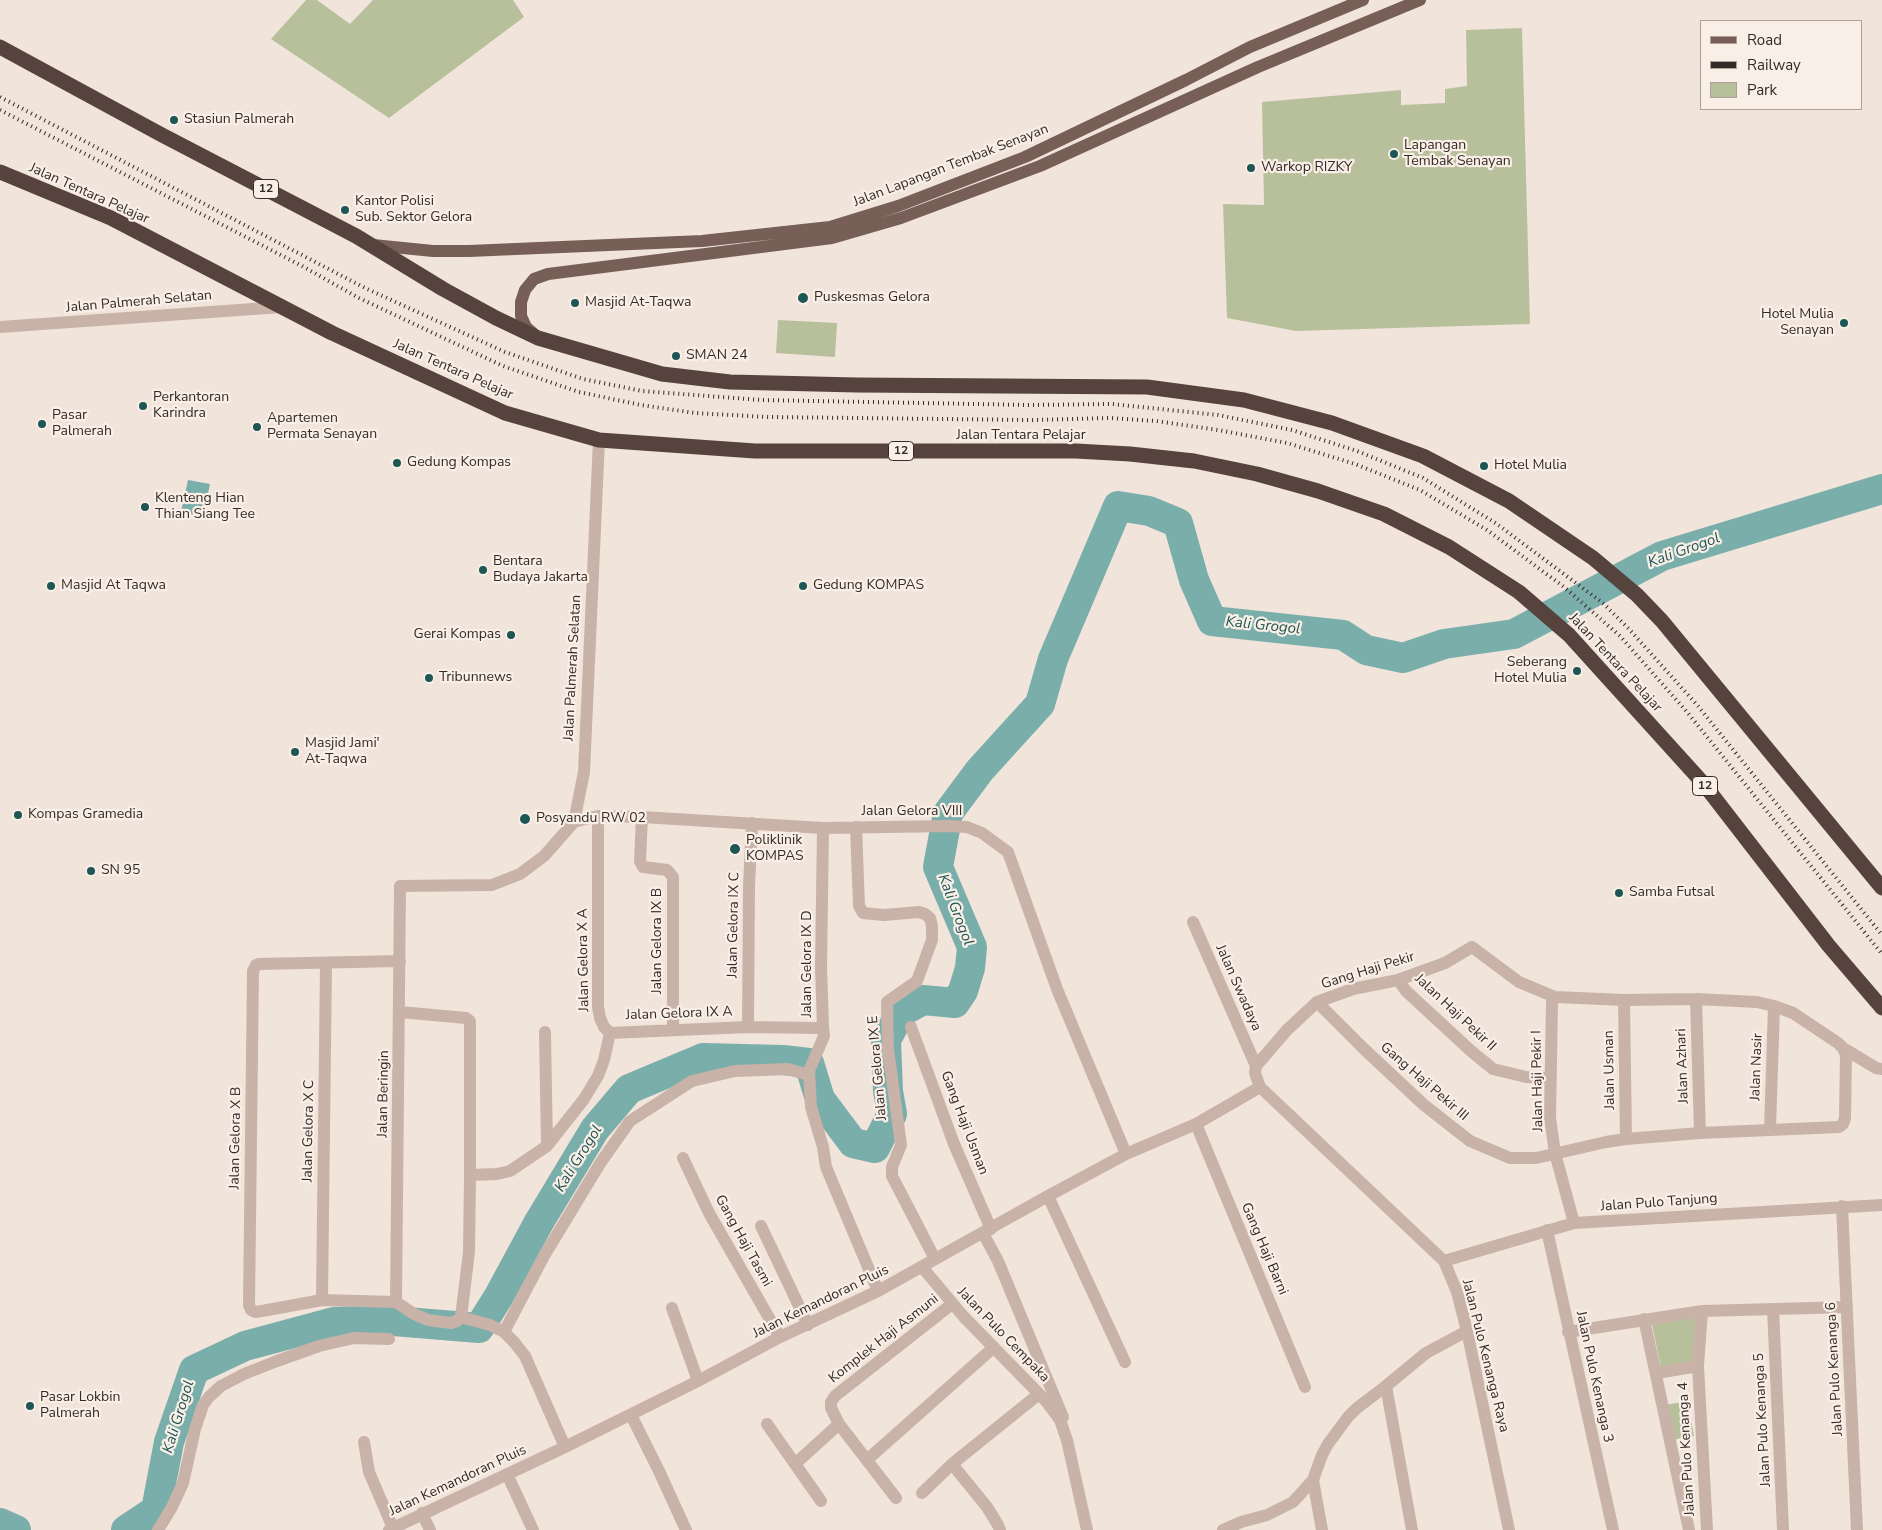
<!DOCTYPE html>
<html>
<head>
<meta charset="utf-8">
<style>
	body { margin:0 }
	#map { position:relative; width:1882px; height:1530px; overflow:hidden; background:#f1e4db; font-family:"Nunito Sans",sans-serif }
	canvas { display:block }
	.legend { position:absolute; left:1700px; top:20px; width:162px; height:90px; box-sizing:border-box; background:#f9efe7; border:1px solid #aba09a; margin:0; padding:6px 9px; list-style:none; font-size:15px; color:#352a27 }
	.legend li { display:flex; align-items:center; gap:10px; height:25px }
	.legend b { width:25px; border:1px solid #aba09a }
</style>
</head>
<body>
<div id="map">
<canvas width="1882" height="1530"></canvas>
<ul class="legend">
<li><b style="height:6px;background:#775f58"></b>Road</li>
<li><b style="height:6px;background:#352a27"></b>Railway</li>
<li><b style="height:14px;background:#b8c09b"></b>Park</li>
</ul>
</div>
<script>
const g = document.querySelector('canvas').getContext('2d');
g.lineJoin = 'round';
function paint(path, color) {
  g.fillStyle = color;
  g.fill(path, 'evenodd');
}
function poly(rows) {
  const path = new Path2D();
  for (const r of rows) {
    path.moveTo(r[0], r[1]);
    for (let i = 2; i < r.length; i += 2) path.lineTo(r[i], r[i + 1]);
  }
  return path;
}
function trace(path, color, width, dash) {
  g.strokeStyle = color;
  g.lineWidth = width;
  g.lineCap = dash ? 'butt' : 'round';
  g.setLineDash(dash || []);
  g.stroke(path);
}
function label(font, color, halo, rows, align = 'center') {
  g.font = font + ' "Nunito Sans",sans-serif';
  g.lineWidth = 4.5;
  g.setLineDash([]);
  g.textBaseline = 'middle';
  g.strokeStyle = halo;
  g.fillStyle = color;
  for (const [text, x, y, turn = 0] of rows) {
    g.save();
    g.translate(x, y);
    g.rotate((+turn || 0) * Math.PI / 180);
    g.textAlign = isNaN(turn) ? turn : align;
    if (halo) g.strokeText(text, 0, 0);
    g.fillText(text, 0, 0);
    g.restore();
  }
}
paint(poly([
	[306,0,317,0,350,24,373,0,513,0,524,17,389,118,271,39],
	[1522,28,1530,324,1296,331,1227,318,1223,204,1264,205,1262,102,1401,90,1401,105,1445,103,1445,89,1467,86,1466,30],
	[778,320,837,323,835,357,776,353],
	[1699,1315,1694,1363,1661,1369,1651,1319],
	[1687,1401,1694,1436,1673,1440,1666,1405]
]), '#b8c09b');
paint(poly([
	[188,480,210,484,203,517,181,512]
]), '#7aaeaa');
trace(poly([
	[0,1523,16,1530],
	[126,1530,156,1510,169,1442,194,1370,245,1346,334,1322,381,1320,479,1328,499,1296,539,1222,595,1129,629,1089,703,1058,783,1060,809,1063,820,1099,853,1143,875,1148,892,1114,888,1091,886,1040,901,1012,923,1000,955,1003,963,991,970,968,972,947,938,867,948,813,980,770,1040,704,1053,659,1118,506,1149,511,1178,523,1194,580,1212,621,1343,635,1366,650,1403,658,1444,644,1514,634,1662,556,1882,489]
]), '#7aaeaa', 30);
trace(poly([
	[0,327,281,307],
	[642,817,640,861,643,867,667,870,673,877,673,1029],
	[574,822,598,816,642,817,823,828,950,826,967,827,982,833,1008,852,1057,989,1126,1154],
	[856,827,859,906,863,913,884,915,919,912,925,914,930,918,932,926,932,940,917,981,887,1002,888,1049,901,1145,892,1167,892,1176,935,1259],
	[1193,922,1256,1066],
	[1398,980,1406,991,1471,1051,1493,1069,1526,1077,1550,1078],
	[1555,997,1552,1002,1550,1118,1555,1153,1574,1223],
	[1696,999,1700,1133],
	[1624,1000,1626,1139],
	[1317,1002,1363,1048,1424,1105,1470,1141,1510,1158,1536,1158,1606,1142,1626,1139,1700,1133,1839,1127,1843,1124,1845,1118,1846,1055,1843,1048,1838,1043,1793,1013,1774,1006,1757,1002,1696,999,1624,1000,1555,997,1519,982,1472,947,1445,963,1398,980,1353,989,1317,1002,1287,1030,1256,1066,1255,1073,1260,1087,1444,1261,1457,1292,1467,1331,1509,1530],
	[823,1026,824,1036,809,1071,811,1107,823,1147,826,1167,878,1291],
	[748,1027,749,886,752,823],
	[911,1027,954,1144,991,1229],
	[545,1032,547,1146],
	[610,1033,748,1027,817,1028,823,1026,821,968,823,828],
	[1843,1048,1876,1068,1882,1069],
	[1196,1124,1305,1387],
	[1770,1129,1774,1006],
	[683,1158,709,1213,780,1337],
	[470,1175,497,1174,510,1171,547,1146,584,1099,598,1076,604,1060,610,1033,604,1027,600,1018,598,1007,598,816],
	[1048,1196,1125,1362],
	[1842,1206,1857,1530],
	[761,1226,808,1325],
	[1547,1230,1613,1530],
	[983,1233,998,1261,1063,1417],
	[1444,1261,1574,1223,1882,1205],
	[922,1267,964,1317,1046,1401,1060,1420,1067,1440,1087,1530],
	[322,1300,326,963],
	[396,1302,400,886,492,885,520,874,544,856,574,822,584,772,599,440],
	[396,1302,322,1300,262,1311,255,1312,251,1310,249,1305,253,971,256,965,258,964,400,961],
	[396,1302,414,1314,428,1320,451,1323,457,1321,461,1317,469,1252,470,1175,470,1021,466,1018,400,1012],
	[672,1308,698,1381],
	[1773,1309,1783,1530],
	[1702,1311,1698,1366,1707,1530],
	[461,1317,490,1325,504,1332,514,1342,525,1356,565,1447],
	[1644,1319,1689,1530],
	[504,1332,544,1256,601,1162,630,1121,692,1081,735,1071,788,1069,809,1075],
	[1568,1332,1702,1311,1847,1307],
	[1657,1373,1698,1366],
	[1386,1386,1412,1530],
	[631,1415,659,1471,686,1530],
	[767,1424,821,1501],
	[364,1442,369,1472,393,1528],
	[868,1459,993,1348],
	[795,1464,839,1424],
	[952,1464,987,1507,998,1525,1000,1530],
	[507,1474,533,1530],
	[1313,1480,1322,1530],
	[922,1493,952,1464,1039,1394],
	[896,1498,839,1424,831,1408,831,1402,835,1396,952,1304],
	[422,1513,430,1530],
	[158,1530,172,1507,183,1483,195,1429,203,1405,209,1397,221,1386,244,1374,277,1361,319,1346,354,1338,389,1339],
	[389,1530,565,1447,698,1381,780,1337,878,1291,1048,1196,1126,1154,1196,1124,1260,1087],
	[1223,1530,1241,1522,1267,1515,1293,1502,1313,1480,1322,1455,1328,1444,1348,1417,1357,1408,1386,1386,1426,1353,1467,1331]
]), '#c9b2a7', 12);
trace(poly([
	[373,245,433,251,469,251,702,241,830,227,898,206,1025,157,1186,80,1250,47,1363,0],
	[534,334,526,327,521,316,521,302,525,290,534,279,548,274,832,238,901,218,1040,166,1258,67,1420,0]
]), '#775f58', 12);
trace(poly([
	[0,47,162,135,356,236,443,289,496,318,538,338,662,374,730,382,857,385,1147,387,1244,400,1332,423,1423,456,1509,501,1593,558,1637,595,1662,621,1882,888],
	[0,172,111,218,332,333,505,413,599,440,755,451,1076,451,1130,454,1194,461,1257,474,1318,491,1384,514,1449,547,1519,592,1569,635,1703,783,1829,946,1882,1008]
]), '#56433e', 15);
trace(poly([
	[0,97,365,288,505,352,583,379,642,391,761,400,1028,405,1112,404,1218,415,1292,430,1357,451,1423,478,1497,524,1604,604,1629,629,1698,706,1882,935],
	[0,110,302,266,359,298,503,366,579,392,641,405,695,413,768,417,1033,420,1111,418,1156,421,1218,430,1287,443,1355,464,1420,490,1487,530,1564,587,1620,636,1687,712,1882,954]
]), '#352a27', 4, [1, 4]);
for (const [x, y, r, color] of [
	[174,120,5,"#1d5654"],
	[1394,154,5,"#1d5654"],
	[1251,168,5,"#1d5654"],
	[345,210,5,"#1d5654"],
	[803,298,6,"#1d5654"],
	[575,303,5,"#1d5654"],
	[1844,323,5,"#1d5654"],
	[676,356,5,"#1d5654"],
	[143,406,5,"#1d5654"],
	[42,424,5,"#1d5654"],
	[257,427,5,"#1d5654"],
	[397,463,5,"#1d5654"],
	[1484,466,5,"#1d5654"],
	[145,507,5,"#1d5654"],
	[483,570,5,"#1d5654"],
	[51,586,5,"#1d5654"],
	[803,586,5,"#1d5654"],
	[511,635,5,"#1d5654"],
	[1577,671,5,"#1d5654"],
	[429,678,5,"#1d5654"],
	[295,752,5,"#1d5654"],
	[18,815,5,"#1d5654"],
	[525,819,6,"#1d5654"],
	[735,849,6,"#1d5654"],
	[91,871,5,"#1d5654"],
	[1619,893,5,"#1d5654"],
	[30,1406,5,"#1d5654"]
]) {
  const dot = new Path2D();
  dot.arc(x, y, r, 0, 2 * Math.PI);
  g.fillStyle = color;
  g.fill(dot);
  trace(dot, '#f9efe7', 2);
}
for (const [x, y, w] of [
	[266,189,25],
	[901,451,25],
	[1705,786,25]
]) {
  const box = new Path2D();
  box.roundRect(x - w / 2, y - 9.5, w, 19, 4);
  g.fillStyle = '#f9efe7';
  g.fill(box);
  trace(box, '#352a27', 1);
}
label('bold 12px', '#352a27', null, [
	["12",266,189],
	["12",901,451],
	["12",1705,786]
]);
label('14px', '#352a27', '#f9efe7', [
	["Stasiun Palmerah",184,120],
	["Lapangan",1404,146],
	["Tembak Senayan",1404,162],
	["Warkop RIZKY",1261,168],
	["Kantor Polisi",355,202],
	["Sub. Sektor Gelora",355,218],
	["Puskesmas Gelora",814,298],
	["Masjid At-Taqwa",585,303],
	["Hotel Mulia",1834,315,"right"],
	["Senayan",1834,331,"right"],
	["SMAN 24",686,356],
	["Perkantoran",153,398],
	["Karindra",153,414],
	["Pasar",52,416],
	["Palmerah",52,432],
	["Apartemen",267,419],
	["Permata Senayan",267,435],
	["Gedung Kompas",407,463],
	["Hotel Mulia",1494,466],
	["Klenteng Hian",155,499],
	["Thian Siang Tee",155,515],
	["Bentara",493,562],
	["Budaya Jakarta",493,578],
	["Masjid At Taqwa",61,586],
	["Gedung KOMPAS",813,586],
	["Gerai Kompas",501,635,"right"],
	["Seberang",1567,663,"right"],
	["Hotel Mulia",1567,679,"right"],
	["Tribunnews",439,678],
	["Masjid Jami'",305,744],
	["At-Taqwa",305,760],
	["Kompas Gramedia",28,815],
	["Posyandu RW 02",536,819],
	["Poliklinik",746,841],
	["KOMPAS",746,857],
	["SN 95",101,871],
	["Samba Futsal",1629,893],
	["Pasar Lokbin",40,1398],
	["Palmerah",40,1414]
], 'left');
label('14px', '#352a27', '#f9efe7', [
	["Jalan Lapangan Tembak Senayan",951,166,-21],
	["Jalan Tentara Pelajar",89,194,24],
	["Jalan Palmerah Selatan",139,302,-5],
	["Jalan Tentara Pelajar",453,370,24],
	["Jalan Tentara Pelajar",1021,436],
	["Jalan Tentara Pelajar",1615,663,47],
	["Jalan Palmerah Selatan",573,668,-87],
	["Jalan Gelora VIII",912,812],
	["Jalan Gelora IX C",734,925,-89],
	["Jalan Gelora IX B",658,941,-90],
	["Jalan Gelora X A",584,960,-91],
	["Jalan Gelora IX D",808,964,-90],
	["Gang Haji Pekir",1368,971,-17],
	["Jalan Swadaya",1238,988,66],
	["Jalan Haji Pekir II",1455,1013,43],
	["Jalan Gelora IX A",679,1014,-2],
	["Jalan Azhari",1683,1066,-92],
	["Jalan Nasir",1757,1067,-88],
	["Jalan Gelora IX E",878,1068,-95],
	["Jalan Usman",1610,1070,-91],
	["Jalan Haji Pekir I",1538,1081,-91],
	["Gang Haji Pekir III",1424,1082,41],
	["Jalan Beringin",384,1094,-89],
	["Gang Haji Usman",964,1123,69],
	["Jalan Gelora X C",309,1131,-89],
	["Jalan Gelora X B",236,1138,-89],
	["Jalan Pulo Tanjung",1659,1203,-4],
	["Gang Haji Tasmi",743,1241,61],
	["Gang Haji Barni",1264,1249,67],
	["Jalan Kemandoran Pluis",821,1302,-26],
	["Jalan Pulo Cempaka",1003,1335,46],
	["Komplek Haji Asmuni",884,1339,-38],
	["Jalan Pulo Kenanga Raya",1485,1356,76],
	["Jalan Pulo Kenanga 6",1835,1369,-93],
	["Jalan Pulo Kenanga 3",1594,1377,78],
	["Jalan Pulo Kenanga 5",1763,1420,-93],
	["Jalan Pulo Kenanga 4",1687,1449,-93],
	["Jalan Kemandoran Pluis",458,1481,-25]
]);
label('italic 15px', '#1d5654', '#f9efe7', [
	["Kali Grogol",1684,551,-20],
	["Kali Grogol",1263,626,6],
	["Kali Grogol",955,910,69],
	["Kali Grogol",579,1159,-58],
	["Kali Grogol",179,1417,-73]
]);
</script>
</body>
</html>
